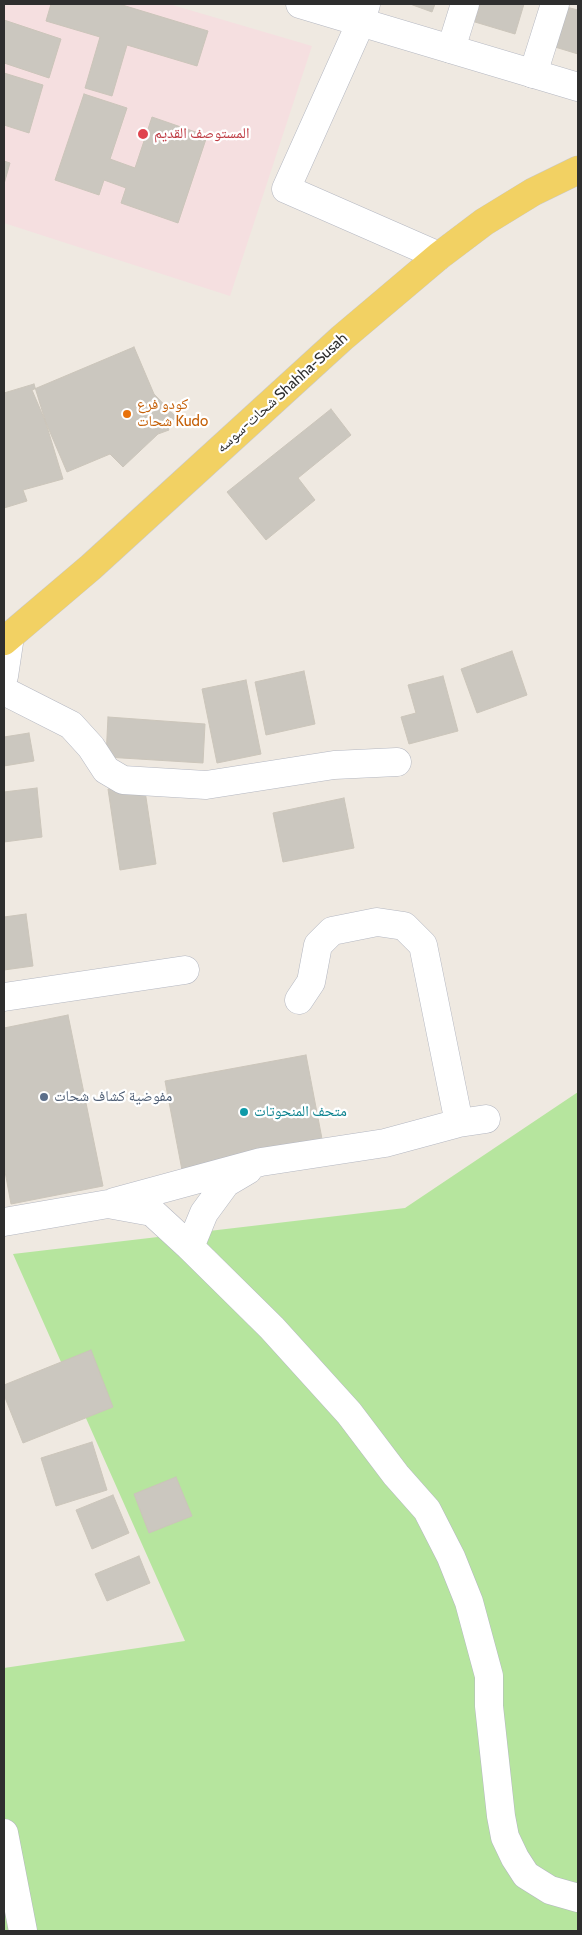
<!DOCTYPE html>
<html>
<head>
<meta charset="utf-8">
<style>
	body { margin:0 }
	#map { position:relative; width:582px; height:1935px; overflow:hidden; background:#efe9e1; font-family:Cabin,sans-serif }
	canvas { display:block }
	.frame { position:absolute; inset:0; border:5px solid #2e2e2e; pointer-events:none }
</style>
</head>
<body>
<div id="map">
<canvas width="582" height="1935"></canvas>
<div class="frame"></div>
</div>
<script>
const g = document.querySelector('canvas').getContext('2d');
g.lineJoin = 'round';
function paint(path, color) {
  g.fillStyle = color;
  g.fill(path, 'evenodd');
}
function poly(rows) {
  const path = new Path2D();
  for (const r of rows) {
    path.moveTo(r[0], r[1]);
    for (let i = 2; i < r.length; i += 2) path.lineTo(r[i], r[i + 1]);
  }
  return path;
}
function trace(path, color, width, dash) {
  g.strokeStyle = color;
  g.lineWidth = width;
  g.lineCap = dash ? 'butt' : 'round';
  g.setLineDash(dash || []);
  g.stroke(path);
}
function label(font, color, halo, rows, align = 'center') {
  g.font = font + ' Cabin,"Noto Naskh Arabic",sans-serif';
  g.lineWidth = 4.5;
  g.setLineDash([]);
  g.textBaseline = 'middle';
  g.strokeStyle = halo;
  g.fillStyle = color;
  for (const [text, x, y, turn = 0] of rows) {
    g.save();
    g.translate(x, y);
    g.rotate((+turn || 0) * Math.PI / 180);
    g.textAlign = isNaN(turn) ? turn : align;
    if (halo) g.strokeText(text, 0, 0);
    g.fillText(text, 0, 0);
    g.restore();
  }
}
paint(poly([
	[4,4,169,4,312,46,230,296,4,223]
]), '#f5dfe0');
paint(poly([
	[578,1092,578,1931,4,1931,4,1668,185,1641,13,1254,405,1208]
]), '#b6e59e');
const building = poly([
	[51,4,119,4,208,31,197,66,127,45,112,96,85,88,100,37,46,21,51,4],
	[410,4,435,4,432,12,410,4],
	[480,4,524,4,515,34,475,22,480,4],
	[566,7,578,10,578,54,555,47,566,7],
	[4,20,61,39,49,78,4,63,4,20],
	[4,73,43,85,29,133,4,125,4,73],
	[84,94,127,108,110,159,135,168,152,117,207,136,178,223,121,203,126,188,104,180,99,195,55,180,84,94],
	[4,161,10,163,4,184,4,161],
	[134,347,154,394,176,417,167,426,169,430,158,434,123,467,110,454,67,472,32,390,134,347],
	[34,384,63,479,23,490,27,501,4,508,4,393,34,384],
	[331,409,351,435,298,478,315,500,266,540,227,492,331,409],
	[512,651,527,695,477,713,461,669,512,651],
	[304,671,315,724,266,735,255,682,304,671],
	[443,676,458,731,409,744,401,717,416,713,408,685,443,676],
	[246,680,261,754,217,763,202,689,246,680],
	[108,717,205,724,203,763,106,757,108,717],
	[29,733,34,761,4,766,4,737,29,733],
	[144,784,156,864,120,870,108,789,144,784],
	[37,788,42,837,4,842,4,792,37,788],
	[344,798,354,848,283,862,273,813,344,798],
	[26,914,33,966,4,970,4,917,26,914],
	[68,1015,103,1186,11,1204,4,1166,4,1028,68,1015],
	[306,1055,323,1144,182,1170,165,1081,306,1055],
	[91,1350,113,1407,23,1443,4,1395,4,1385,91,1350],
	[92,1442,107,1490,56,1506,41,1458,92,1442],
	[176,1477,192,1516,149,1533,134,1494,176,1477],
	[113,1495,129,1533,92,1549,76,1510,113,1495],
	[139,1556,150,1583,107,1601,95,1574,139,1556]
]);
paint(building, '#cbc7bf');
trace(building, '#cbc5ba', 1);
const street = poly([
	[366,4,361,22,286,189,439,256],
	[451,49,465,4],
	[533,74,555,4],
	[4,676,10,636],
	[4,691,71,725,91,747,106,770,123,780,206,785,334,765,397,762],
	[4,997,185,970],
	[299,1000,311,982,318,945,332,931,377,922,404,926,423,945,459,1123],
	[114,1202,261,1162,385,1143,459,1123,486,1119],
	[4,1222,108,1204,152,1212,190,1247,272,1328,349,1413,396,1475,427,1510,451,1557,469,1602,489,1676,489,1706,501,1816,505,1837,515,1858,526,1875,550,1890,578,1898],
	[190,1247,204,1213,226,1183,248,1170],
	[4,1833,23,1931]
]);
const secondary = poly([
	[300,4,578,87]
]);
const primary = poly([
	[4,641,91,567,342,338,439,256,484,222,533,192,578,170]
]);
trace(street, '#b4b7c1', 29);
trace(secondary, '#b4b7c1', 29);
trace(primary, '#c9c9c9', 29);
trace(street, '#fff', 28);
trace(secondary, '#fff', 28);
trace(primary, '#f2d163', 28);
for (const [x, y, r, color] of [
	[143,134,6,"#e0444e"],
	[127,414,5,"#e8710a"],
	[44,1097,5,"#5c6f8a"],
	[244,1112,5,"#0f9aa8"]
]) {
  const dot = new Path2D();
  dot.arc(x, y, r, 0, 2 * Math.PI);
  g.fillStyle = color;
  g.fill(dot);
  trace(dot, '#fff', 2);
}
label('15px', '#be3a42', '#fff', [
	["المستوصف القديم",154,134]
], 'left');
label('15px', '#2e2e2e', '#fff', [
	["شحات-سوسه Shahha-Susah",282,393,-42]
]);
label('15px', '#c56008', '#fff', [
	["كودو فرع",137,405],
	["شحات Kudo",137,422]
], 'left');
label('15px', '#4e5e75', '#fff', [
	["مفوضية كشاف شحات",54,1097]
], 'left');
label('15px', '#0d838f', '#fff', [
	["متحف المنحوتات",254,1112]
], 'left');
</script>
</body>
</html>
